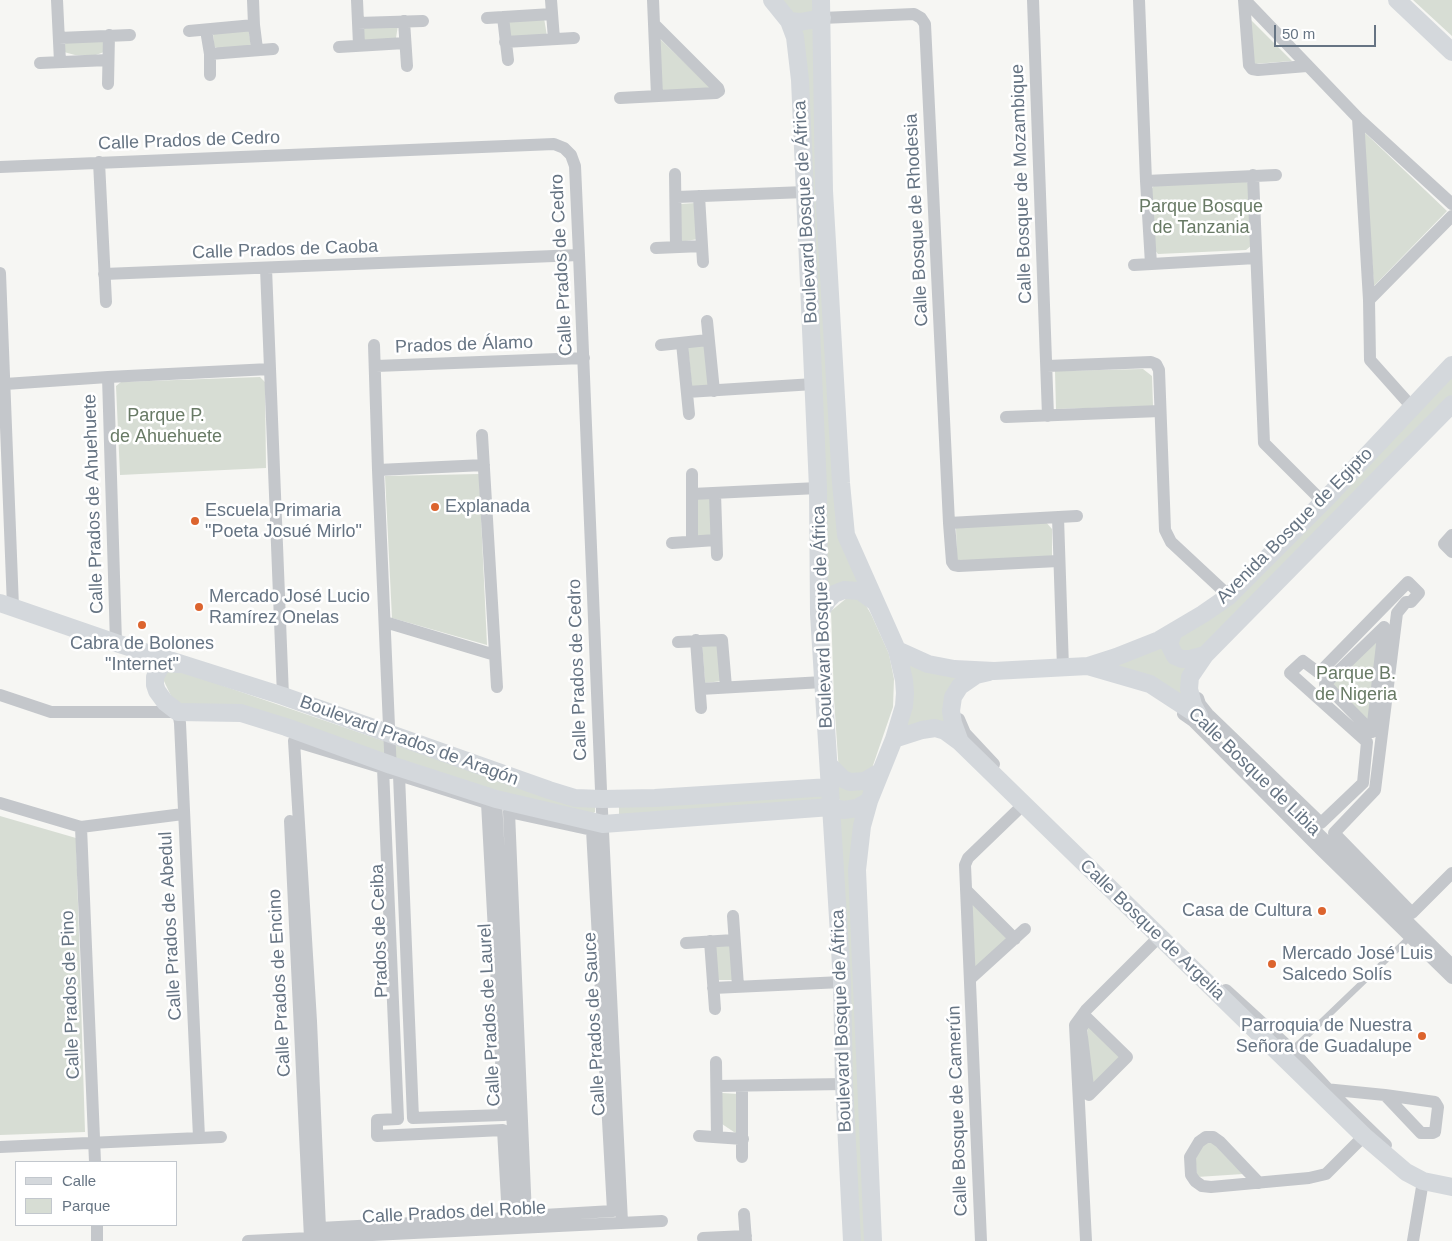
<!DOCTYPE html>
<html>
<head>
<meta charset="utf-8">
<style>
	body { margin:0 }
	#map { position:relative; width:1452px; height:1241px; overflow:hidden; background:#f6f6f3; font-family:Helvetica,sans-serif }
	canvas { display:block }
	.legend { position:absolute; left:15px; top:1161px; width:162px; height:65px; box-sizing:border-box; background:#fff; border:1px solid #c2c7cd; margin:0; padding:6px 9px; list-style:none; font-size:15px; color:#667483 }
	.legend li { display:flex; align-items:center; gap:10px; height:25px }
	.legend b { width:25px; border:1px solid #c2c7cd }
	.scale { position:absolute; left:1274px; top:25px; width:102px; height:22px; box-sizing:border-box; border:2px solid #667483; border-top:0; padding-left:6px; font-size:15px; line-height:18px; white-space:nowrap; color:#667483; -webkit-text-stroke:4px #fff; paint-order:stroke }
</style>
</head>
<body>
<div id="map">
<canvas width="1452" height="1241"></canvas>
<ul class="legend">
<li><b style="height:6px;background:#d4d8dc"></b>Calle</li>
<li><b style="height:14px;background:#d7ddd4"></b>Parque</li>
</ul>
<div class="scale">50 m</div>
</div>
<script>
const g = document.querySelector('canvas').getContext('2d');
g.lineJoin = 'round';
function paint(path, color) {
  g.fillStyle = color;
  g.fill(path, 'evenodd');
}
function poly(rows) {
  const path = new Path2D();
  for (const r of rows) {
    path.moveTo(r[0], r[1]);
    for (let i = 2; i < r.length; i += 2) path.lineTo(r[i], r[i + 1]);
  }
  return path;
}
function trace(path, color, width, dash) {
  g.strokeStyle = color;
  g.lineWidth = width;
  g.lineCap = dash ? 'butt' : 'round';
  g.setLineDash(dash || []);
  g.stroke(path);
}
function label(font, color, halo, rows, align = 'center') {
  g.font = font + ' Helvetica,sans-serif';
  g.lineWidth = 5;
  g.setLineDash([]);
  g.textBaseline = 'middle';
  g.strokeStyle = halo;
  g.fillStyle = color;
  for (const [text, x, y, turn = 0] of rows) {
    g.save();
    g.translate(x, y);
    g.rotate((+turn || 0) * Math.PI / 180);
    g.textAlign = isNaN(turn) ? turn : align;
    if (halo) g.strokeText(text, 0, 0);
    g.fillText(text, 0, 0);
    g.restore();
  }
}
paint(poly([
	[780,0,814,0,814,10,806,18,795,19],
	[1413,0,1452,0,1452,36],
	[544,18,547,36,511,39,508,20],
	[1251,20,1292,61,1254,64],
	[813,23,824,307,861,587,825,592,798,29],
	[398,25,396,38,364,41,364,26],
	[249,30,251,48,226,50,214,47,213,33],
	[660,39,713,90,659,92],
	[67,41,103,42,104,52,93,56,75,55,64,52,63,47],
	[1362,130,1447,211,1374,286],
	[1244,180,1249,184,1252,245,1246,250,1158,254,1154,249,1151,190,1155,184],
	[696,203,698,239,680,242,680,204],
	[705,345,710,387,692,389,688,347],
	[1143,369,1152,376,1153,406,1056,409,1055,371],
	[1452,374,1452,395,1196,653,1176,649,1178,635],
	[260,377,265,382,266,468,120,475,116,386,121,382],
	[479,474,487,645,392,618,385,476],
	[711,497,712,538,697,539,696,498],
	[1045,521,1052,529,1052,558,957,561,956,528],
	[848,597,862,599,871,614,889,654,894,679,893,707,869,777,839,773,834,699,831,611],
	[1384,627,1372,732,1325,684],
	[718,641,722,681,705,683,702,642],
	[1164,645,1191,663,1184,698,1114,666],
	[908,663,966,676,951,728,905,728],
	[177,670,495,779,595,807,595,812,592,814,587,815,179,704,173,700,163,679,167,672],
	[837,782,865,786,866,797,841,803,837,795],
	[821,794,823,797,822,801,619,817,619,805],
	[838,811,860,812,868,1241,858,1241],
	[0,816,76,838,85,1132,0,1135],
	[972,902,1007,939,974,968],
	[730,945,733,980,717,980,714,947],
	[1087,1018,1127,1057,1089,1095],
	[722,1093,738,1094,740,1136,722,1124],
	[1208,1138,1243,1174,1197,1177,1195,1152]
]), '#d7ddd4');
trace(poly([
	[1292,1050,1411,936]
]), '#c4c7cb', 6);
trace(poly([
	[57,0,60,62],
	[253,0,254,25,257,49],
	[357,0,359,45],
	[551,0,554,39],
	[653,0,657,96],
	[1033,0,1048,416],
	[1139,0,1146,181,1151,264],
	[1244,0,1249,65,1252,69,1258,70,1307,66],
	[1245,0,1358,118,1452,204],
	[503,17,508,60],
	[487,18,552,14],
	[822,18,914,14,921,18,925,24,949,523,952,562,954,565,959,566,1058,561],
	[404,21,407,66],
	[358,23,423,21],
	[206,30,210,54,210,75],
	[189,31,254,25],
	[59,38,130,35],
	[505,42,574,38],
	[339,47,405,43],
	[210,54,273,49],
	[40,63,108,60],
	[108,84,109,35],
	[620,98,716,93,719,91,718,88,655,25],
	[1358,118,1369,300,1370,360,1412,407],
	[99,162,106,302],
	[0,167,554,144,564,148,571,155,575,166,579,255,601,790,622,1222],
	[675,174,676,247],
	[1253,175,1264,443,1323,502],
	[1146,181,1276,175],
	[699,196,703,262],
	[677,197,805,192],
	[656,248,702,246],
	[1134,265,1256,258],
	[266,268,283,696],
	[0,273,13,607],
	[104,274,579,255],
	[1369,300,1452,216],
	[707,321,714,391],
	[682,343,689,414],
	[374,345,378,470,391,773],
	[661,345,708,340],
	[376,366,584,358],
	[1047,366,1151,362,1156,364,1159,370,1165,530,1171,542,1229,596],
	[108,377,116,643],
	[5,384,108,377,270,369],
	[687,392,814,384],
	[1006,417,1160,411],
	[482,435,497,687],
	[378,470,484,465],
	[692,474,692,541],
	[715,493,717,555],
	[692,494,818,488],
	[1058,517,1063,668],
	[949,523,1077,516],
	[1452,535,1444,544,1452,552],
	[672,543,716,540],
	[385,622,495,655],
	[1384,627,1372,732,1325,684,1384,627],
	[696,640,701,708],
	[678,642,722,640,726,687],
	[700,689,823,682],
	[0,695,51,712,178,712,180,723,199,1137],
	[1198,698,1200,704,1208,714,1321,823,1363,783,1367,742,1290,673,1303,661,1319,673,1408,582,1419,593,1411,602,1406,602,1397,613,1375,790,1334,833,1412,913,1452,873],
	[1183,714,1193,721,1321,850,1452,978],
	[959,719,965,733,994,764],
	[294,741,383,768,398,1119,377,1120,377,1136,503,1130,508,1218,320,1228,311,1021,294,741],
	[399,775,487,803,504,1115,413,1118,399,775],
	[1263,779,1452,965],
	[496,799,518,1228],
	[0,803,81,827,183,814],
	[509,812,592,830,613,1211,526,1216,509,812],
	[290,821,310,1238],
	[81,827,95,1162],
	[966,890,1015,939],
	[733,916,738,986],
	[710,941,715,1009],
	[686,943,734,940],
	[970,979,1025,929],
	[713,988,842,982],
	[1226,990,1292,1050,1328,1089,1386,1145],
	[1087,1018,1127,1057,1089,1095,1081,1029,1087,1018],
	[716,1062,717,1137],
	[717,1086,844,1084],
	[1325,1089,1385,1095,1435,1102,1438,1107,1435,1132,1433,1133,1421,1133,1385,1095],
	[699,1136,743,1139],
	[0,1147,221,1137],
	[742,1157,742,1086],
	[1259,1183,1220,1142,1213,1137,1206,1137,1199,1142,1190,1157,1191,1175,1195,1181,1202,1186,1211,1187,1309,1178,1326,1174,1364,1136],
	[744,1214,746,1241],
	[97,1225,97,1241],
	[703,1238,746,1236],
	[248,1241,662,1221],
	[981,1241,965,865,968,858,1024,804],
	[1086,1241,1075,1025,1086,1010,1159,937],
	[1413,1241,1423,1181]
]), '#c4c7cb', 12);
trace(poly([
	[772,0,789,21,795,37,800,80,818,488,819,614,842,982,844,1084,852,1241],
	[821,0,824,191,841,483,846,535,897,650,904,680,905,693,904,706,894,739,869,801,862,826,857,870,873,1241],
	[1397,0,1452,52],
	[789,21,800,22,822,18],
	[0,603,116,643,283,696,549,790,575,798,602,799,655,798,830,787],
	[819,614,828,600,834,594,844,590,860,591,875,602],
	[1174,631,1169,644,1175,656,1182,659,1190,659,1205,655],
	[897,650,928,664,954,669,994,671,1088,666,1150,684,1199,716],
	[179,664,168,663,161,666,155,677,155,685,157,691,165,702,178,712,241,713,286,727,391,765,496,799,603,824,831,807,844,810,857,808,869,801],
	[1088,666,1116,657,1159,640,1203,614,1229,596,1323,502,1452,365],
	[1199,716,1193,705,1189,689,1190,677,1205,655,1452,404],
	[894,739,922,730,935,728,945,731,960,742,1364,1136,1406,1172,1423,1181,1452,1187],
	[960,742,953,723,951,711,953,697,960,686,976,675,989,672],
	[829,765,843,779,850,782,865,781,880,772]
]), '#d4d8dc', 18);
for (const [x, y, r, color] of [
	[435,507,5,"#dc642e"],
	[195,521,5,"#dc642e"],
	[199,607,5,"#dc642e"],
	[142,625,5,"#dc642e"],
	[1322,911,5,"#dc642e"],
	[1272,964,5,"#dc642e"],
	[1422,1036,5,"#dc642e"]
]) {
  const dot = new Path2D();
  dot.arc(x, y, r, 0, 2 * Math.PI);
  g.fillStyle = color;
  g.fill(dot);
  trace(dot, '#fff', 2);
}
label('18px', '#667483', '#fff', [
	["Calle Prados de Cedro",189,141,-2],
	["Calle Bosque de Mozambique",1022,184,-92],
	["Boulevard Bosque de África",806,212,-93],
	["Calle Bosque de Rhodesia",917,220,-93],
	["Calle Prados de Caoba",285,250,-2],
	["Calle Prados de Cedro",562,265,-93],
	["Prados de Álamo",464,345,-2],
	["Calle Prados de Ahuehuete",94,504,-92],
	["Avenida Bosque de Egipto",1295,526,-45],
	["Boulevard Bosque de África",823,617,-92],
	["Calle Prados de Cedro",578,670,-92],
	["Boulevard Prados de Aragón",409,741,20],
	["Calle Bosque de Libia",1254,772,44],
	["Calle Prados de Abedul",171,926,-93],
	["Calle Bosque de Argelia",1152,930,44],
	["Prados de Ceiba",380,931,-92],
	["Calle Prados de Encino",280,983,-93],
	["Calle Prados de Pino",71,995,-92],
	["Calle Prados de Laurel",490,1015,-93],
	["Boulevard Bosque de África",842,1021,-92],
	["Calle Prados de Sauce",595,1024,-93],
	["Calle Bosque de Camerún",958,1111,-92],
	["Calle Prados del Roble",454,1213,-3]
]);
label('18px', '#687a65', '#fff', [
	["Parque Bosque",1201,207],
	["de Tanzania",1201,228],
	["Parque P.",166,416],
	["de Ahuehuete",166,437],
	["Parque B.",1356,674],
	["de Nigeria",1356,695]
]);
label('18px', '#667483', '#fff', [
	["Explanada",445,507],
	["Escuela Primaria",205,511],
	["\"Poeta Josué Mirlo\"",205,532],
	["Mercado José Lucio",209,597],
	["Ramírez Onelas",209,618],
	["Cabra de Bolones",142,644,"center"],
	["\"Internet\"",142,665,"center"],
	["Casa de Cultura",1312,911,"right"],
	["Mercado José Luis",1282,954],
	["Salcedo Solís",1282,975],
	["Parroquia de Nuestra",1412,1026,"right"],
	["Señora de Guadalupe",1412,1047,"right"]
], 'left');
</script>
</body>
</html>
